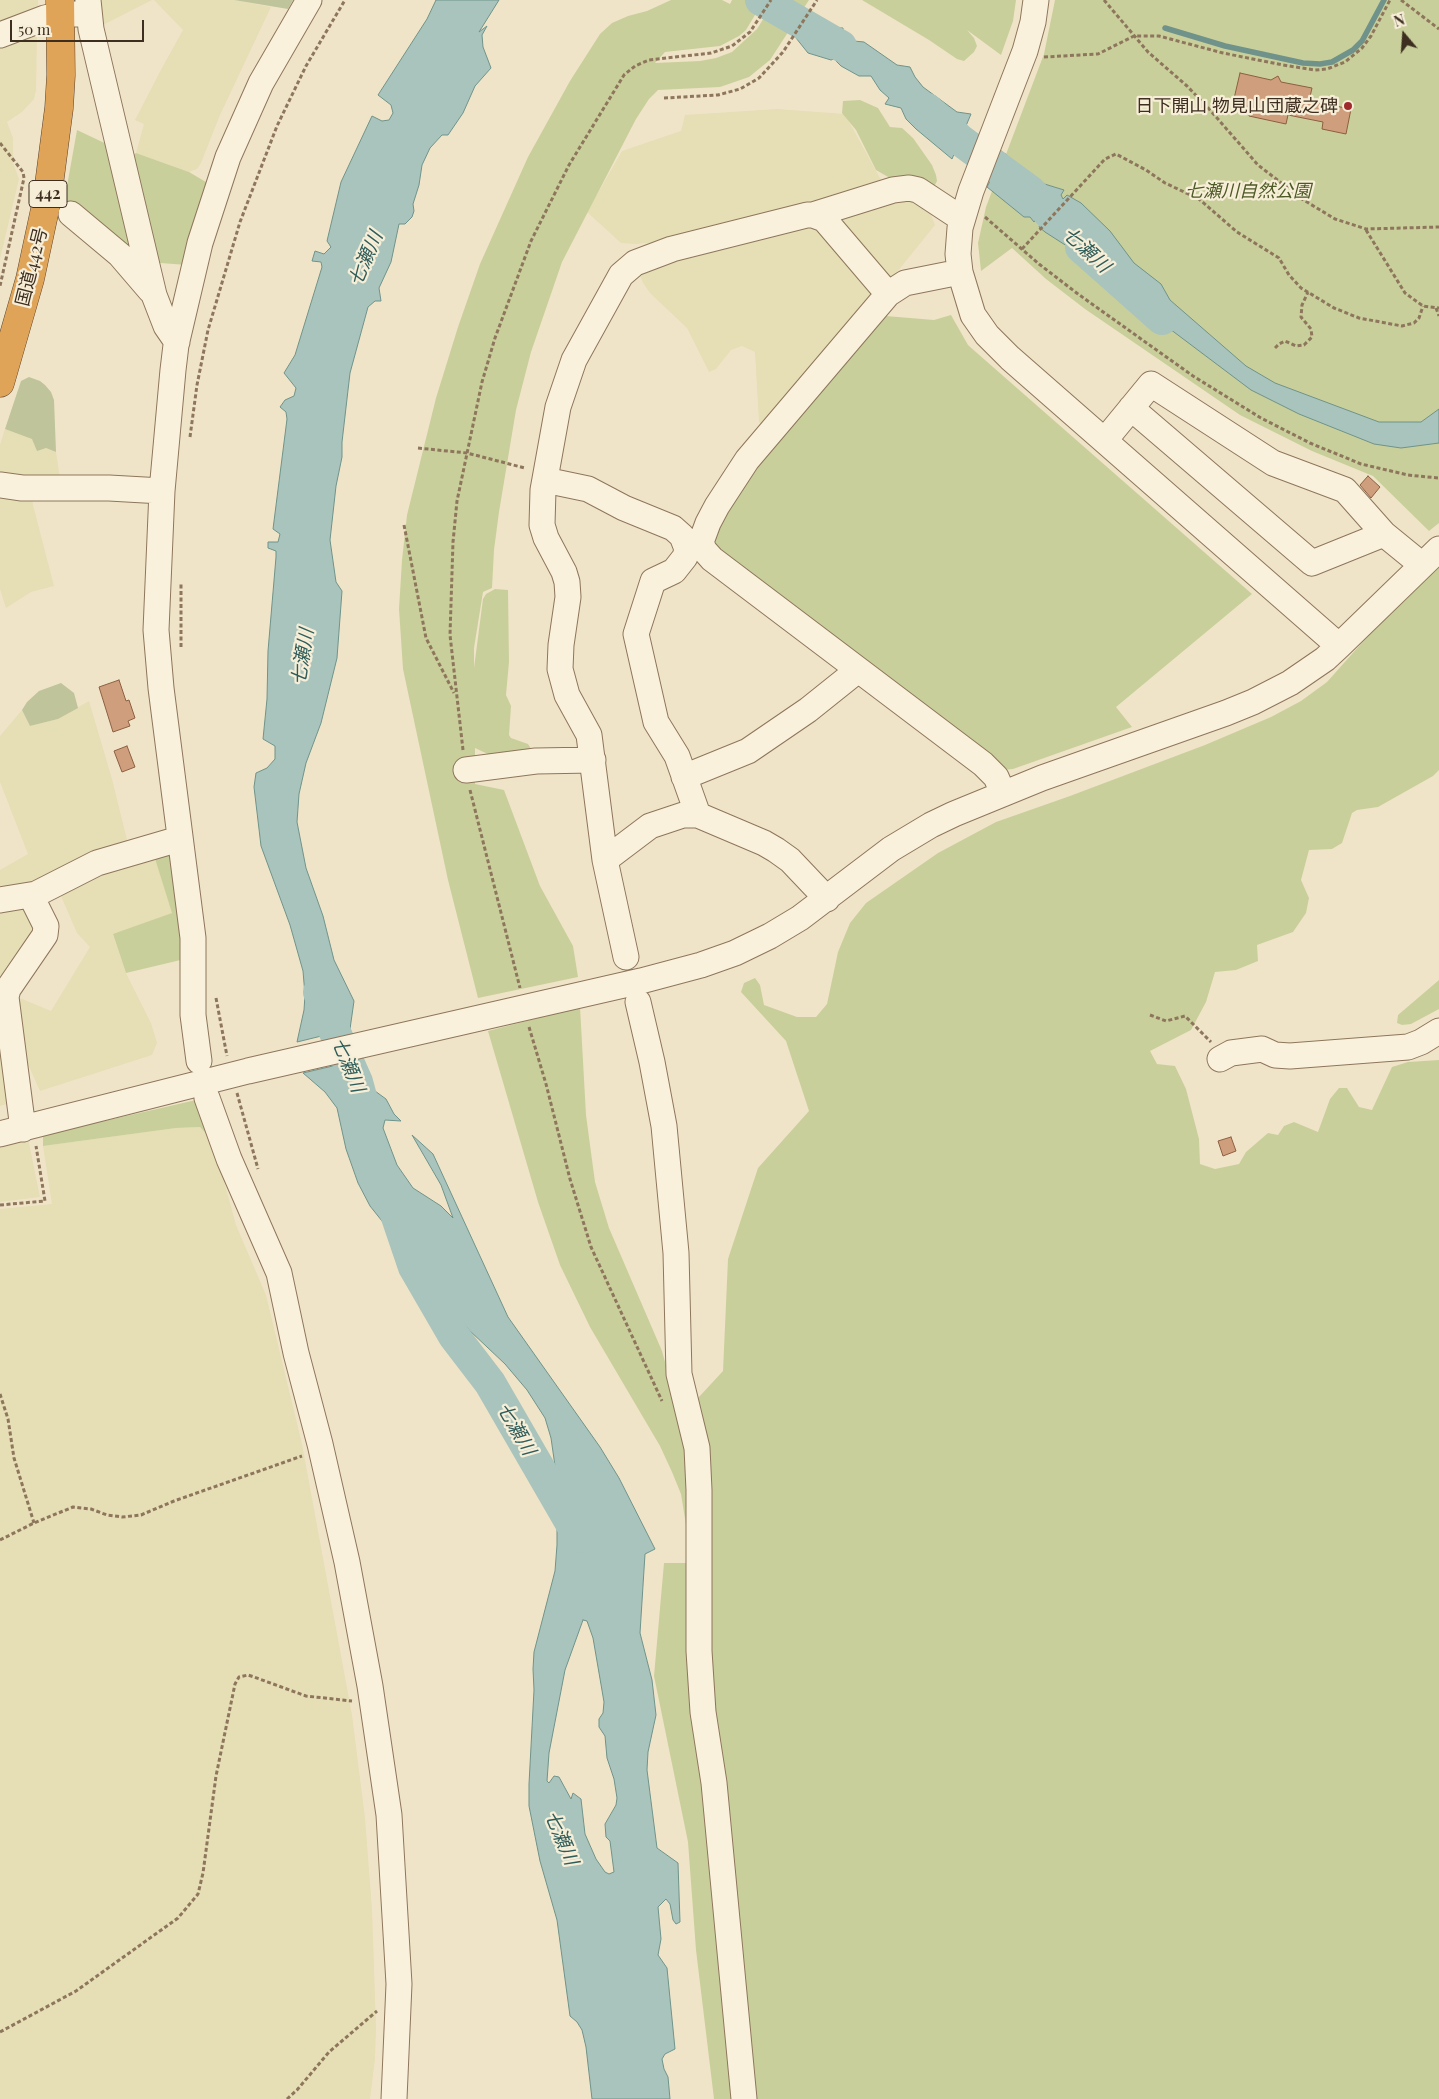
<!DOCTYPE html>
<html>
<head>
<meta charset="utf-8">
<style>
	body { margin:0 }
	#map { position:relative; width:1439px; height:2099px; overflow:hidden; background:#f0e4c8; font-family:"Playfair Display",serif }
	canvas { display:block }
	.north { position:absolute; left:1379px; top:10px; width:50px; height:50px; -webkit-text-stroke:4px #f7eed8; paint-order:stroke; rotate:342deg; font-size:14px; font-weight:700; line-height:20px; text-align:center; color:#3d2e20 }
	.north::after { content:''; display:block; margin:auto; width:18px; height:22px; background:#3d2e20; clip-path:polygon(50% 0,100% 100%,50% 72%,0 100%) }
	.scale { position:absolute; left:10px; top:20px; width:134px; height:22px; box-sizing:border-box; border:2px solid #3d2e20; border-top:0; padding-left:6px; font-size:15px; line-height:18px; white-space:nowrap; color:#3d2e20; -webkit-text-stroke:4px #f7eed8; paint-order:stroke }
</style>
</head>
<body>
<div id="map">
<canvas width="1439" height="2099"></canvas>
<div class="north">N</div>
<div class="scale">50 m</div>
</div>
<script>
const g = document.querySelector('canvas').getContext('2d');
g.lineJoin = 'round';
function paint(path, color) {
  g.fillStyle = color;
  g.fill(path, 'evenodd');
}
function poly(rows) {
  const path = new Path2D();
  for (const r of rows) {
    path.moveTo(r[0], r[1]);
    for (let i = 2; i < r.length; i += 2) path.lineTo(r[i], r[i + 1]);
  }
  return path;
}
function trace(path, color, width, dash) {
  g.strokeStyle = color;
  g.lineWidth = width;
  g.lineCap = dash ? 'butt' : 'round';
  g.setLineDash(dash || []);
  g.stroke(path);
}
function label(font, color, halo, rows, align = 'center') {
  g.font = font + ' "Playfair Display","Noto Sans JP",serif';
  g.lineWidth = 4.5;
  g.setLineDash([]);
  g.textBaseline = 'middle';
  g.strokeStyle = halo;
  g.fillStyle = color;
  for (const [text, x, y, turn = 0] of rows) {
    g.save();
    g.translate(x, y);
    g.rotate((+turn || 0) * Math.PI / 180);
    g.textAlign = isNaN(turn) ? turn : align;
    if (halo) g.strokeText(text, 0, 0);
    g.fillText(text, 0, 0);
    g.restore();
  }
}
paint(poly([
	[0,0,38,0,38,13,0,28],
	[93,0,152,0,97,28],
	[154,0,234,0,271,7,220,115,201,163,197,169,189,172,136,153,144,124,135,120,163,66,183,30],
	[29,35,37,37,36,90,34,99,22,112,7,122,13,138,13,163,19,179,0,259,0,46],
	[777,109,845,114,881,180,878,185,806,206,658,242,636,244,621,243,587,212,622,151,681,131,685,115],
	[902,196,928,207,935,225,889,282,839,224,839,216],
	[796,224,817,226,876,294,764,426,759,422,755,352,742,346,731,350,716,369,709,372,687,328,650,293,643,283,637,267],
	[5,429,33,439,46,448,56,452,61,485,31,485,33,505,54,586,31,592,6,608,0,589,0,445],
	[89,701,112,779,129,848,0,896,0,870,28,854,0,782,0,736,22,710,30,726,58,719],
	[152,849,173,913,113,935,126,973,151,1023,157,1043,152,1055,40,1091,23,1053,13,1102,0,1106,0,903,26,900,41,926,3,991,51,1011,90,947,77,933,58,889],
	[200,1127,213,1141,236,1225,266,1295,302,1444,352,1715,365,1818,372,1909,376,2027,375,2059,370,2099,0,2099,0,1209,52,1204,43,1146,176,1128],
	[28,1138,40,1197,0,1202,0,1146]
]), '#e6deb5');
paint(poly([
	[671,0,722,0,730,4,732,0,764,0,746,30,739,36,720,46,665,52,655,63,700,61,716,58,732,52,757,29,775,0,809,0,770,60,749,77,720,87,658,90,649,99,636,119,562,262,531,352,516,410,499,512,494,550,492,588,483,592,474,648,474,668,483,599,486,594,495,589,508,590,509,662,506,695,511,706,509,735,511,738,528,744,532,750,490,755,475,748,475,784,504,790,540,886,573,946,578,977,478,998,448,880,403,669,399,609,402,560,407,515,436,398,458,327,480,264,528,157,570,81,600,34,612,23,628,16,647,11],
	[862,0,1016,0,1013,21,1001,55,967,30,974,38,977,46,974,52,964,61,957,59,929,40],
	[1055,0,1439,0,1439,523,1429,531,1373,476,1312,451,1240,415,1085,309,1046,279,1012,248,981,271,978,243,986,207,1044,54],
	[860,100,878,108,890,127,902,128,913,138,932,165,936,175,937,181,933,189,897,182,876,170,856,130,842,113,843,101],
	[77,130,132,156,136,153,189,172,211,185,187,265,134,261,64,203],
	[951,315,968,345,977,353,1252,594,1116,707,1132,727,1013,769,1003,770,714,552,710,539,754,464,886,316,934,320],
	[1439,562,1439,770,1433,776,1378,807,1357,810,1352,813,1342,843,1332,849,1309,850,1301,880,1309,898,1306,913,1293,932,1257,945,1258,961,1236,970,1215,972,1206,1002,1191,1030,1150,1051,1157,1064,1175,1066,1186,1089,1199,1139,1200,1164,1215,1169,1239,1164,1246,1152,1268,1133,1278,1135,1284,1126,1294,1122,1318,1132,1330,1099,1339,1088,1347,1088,1359,1107,1372,1110,1392,1067,1408,1062,1439,1060,1439,2099,714,2099,696,1950,688,1842,654,1676,664,1563,697,1563,687,1531,681,1494,672,1472,660,1446,590,1327,560,1265,538,1202,488,1031,580,1007,586,1115,595,1182,609,1228,662,1351,670,1380,686,1411,723,1371,728,1259,758,1168,809,1111,786,1041,741,992,744,983,755,978,760,985,764,1005,797,1017,816,1017,827,1004,838,952,850,923,866,903,938,853,996,822,1070,796,1205,745,1271,717,1301,701,1327,682,1417,581],
	[169,846,189,958,126,973,113,934,172,913,152,849],
	[1439,980,1439,1009,1411,1024,1402,1025,1397,1023,1398,1015],
	[196,1100,213,1141,200,1127,176,1128,43,1146,43,1135]
]), '#c9cf9b');
paint(poly([
	[234,0,293,0,288,9],
	[29,377,40,381,45,385,51,392,54,400,56,452,46,448,37,451,32,439,5,429,21,381],
	[61,683,74,693,78,708,58,719,30,726,22,710,27,702,39,691]
]), '#bfc49a');
const water = poly([
	[436,0,499,0,479,32,487,26,482,35,483,47,491,68,475,86,463,113,448,135,442,135,430,148,422,165,419,185,413,204,414,211,412,217,405,224,399,224,391,262,379,288,381,301,375,301,368,307,350,373,342,442,342,457,336,486,330,540,336,582,342,591,337,658,321,723,306,763,299,794,297,822,306,868,323,916,334,960,354,1001,350,1029,297,1042,304,1010,305,995,303,971,290,925,261,846,254,787,256,773,267,768,275,759,275,746,263,739,267,699,268,651,276,557,276,551,268,548,268,542,278,542,280,534,273,529,287,419,286,412,280,407,285,400,294,396,296,388,284,373,295,355,322,267,321,262,312,261,315,251,324,254,331,247,327,241,341,182,372,116,382,121,389,120,393,113,391,105,378,95,427,19,436,0],
	[810,14,822,27,843,28,843,34,854,41,864,42,897,65,910,67,915,77,923,87,957,112,971,114,952,159,916,129,906,119,901,108,885,104,889,98,880,90,871,76,859,76,841,66,834,59,831,60,808,53,796,38,810,14],
	[1001,151,1007,155,1025,178,1064,190,1061,195,1063,199,1067,195,1081,203,1110,231,1134,263,1161,284,1170,300,1246,366,1275,383,1379,422,1421,422,1439,409,1439,443,1401,448,1374,444,1299,414,1251,390,1158,320,1112,275,1045,232,1039,227,1042,220,1037,218,1034,222,1030,217,1024,217,987,187,992,177,1017,192,1020,189,1006,160,999,156,1001,151],
	[354,1061,363,1077,375,1091,386,1099,394,1114,401,1121,385,1120,383,1128,397,1165,413,1188,441,1206,453,1218,441,1185,412,1135,433,1154,508,1317,600,1447,619,1478,655,1549,645,1554,640,1633,652,1680,656,1715,648,1752,647,1770,657,1848,678,1863,680,1922,676,1924,673,1920,670,1904,666,1899,658,1907,661,1939,658,1955,667,1968,675,2049,665,2054,662,2059,664,2069,668,2077,670,2099,592,2099,586,2047,582,2030,577,2022,570,2016,557,1920,540,1861,529,1806,529,1784,534,1690,533,1669,534,1652,555,1571,557,1545,557,1480,551,1438,545,1418,527,1390,505,1364,469,1330,370,1206,358,1183,346,1149,337,1108,325,1092,303,1073,354,1061],
	[583,1620,587,1621,593,1638,604,1702,603,1713,599,1719,599,1727,605,1736,607,1758,614,1779,617,1798,616,1805,605,1824,606,1837,610,1841,614,1872,609,1874,605,1872,596,1859,585,1834,581,1799,573,1793,571,1799,559,1777,554,1776,549,1783,547,1781,549,1753,565,1670,583,1620]
]);
paint(water, '#a9c4bc');
trace(water, '#6f938a', 1);
trace(poly([
	[1165,28,1225,46,1303,63,1320,64,1332,62,1353,50,1362,41,1384,0]
]), '#6f938a', 5.5);
trace(poly([
	[761,0,841,46],
	[927,109,960,140,1031,192,1049,213],
	[1081,247,1162,319],
	[319,992,326,1012,357,1082,363,1104],
	[396,1214,414,1267,454,1336,490,1383,579,1537]
]), '#a9c4bc', 32);
const building = poly([
	[1240,73,1271,80,1278,76,1281,82,1312,88,1309,101,1351,109,1346,134,1322,129,1323,122,1288,115,1286,124,1249,116,1251,107,1233,103,1240,73],
	[1368,476,1380,487,1371,498,1360,485,1368,476],
	[119,680,126,701,129,700,135,718,128,721,130,726,113,732,99,687,119,680],
	[127,746,135,767,122,772,114,751,127,746],
	[1231,1137,1236,1151,1223,1156,1218,1141,1231,1137]
]);
paint(building, '#cf9f7d');
trace(building, '#8d5f41', 1);
const minor = poly([
	[88,0,91,29,154,295,166,326,177,342],
	[1036,0,1033,22,1025,51,971,191,960,228,958,254,960,272,973,315,987,335,1010,358,1339,646],
	[0,35,45,18,61,14,79,14],
	[71,214,120,255,150,290],
	[813,215,893,190,909,188,918,190,962,219],
	[960,272,905,283,888,294,747,460,717,506,708,523,701,542,704,550,712,559,983,764,996,777,1003,793],
	[1131,408,1312,563,1384,534],
	[1105,440,1151,384,1273,463,1345,490,1384,534,1422,565],
	[545,480,588,489,624,508,673,528,682,536,687,549,685,557,674,571,653,581,636,634,656,722,677,756,698,815],
	[0,485,22,488,109,488,162,491],
	[466,770,536,761,593,760],
	[684,777,748,751,808,710,858,670],
	[605,860,650,826,683,815,698,815,764,843,776,850,790,860,827,899],
	[0,900,36,894,97,863,179,839],
	[626,957,605,860,589,735,567,695,560,669,561,645,568,597,567,582,564,572,546,538,542,525,543,490,558,407,574,360,621,275,635,263,672,249,807,215,813,215,824,219,888,294],
	[638,1002,652,1062,664,1126,676,1253,679,1374,697,1448,699,1490,699,1651,703,1712,714,1783,744,2099],
	[1220,1059,1231,1053,1262,1049,1275,1055,1290,1056,1408,1047,1421,1042,1439,1031],
	[199,1061,193,1015,193,938,161,688,156,630,162,491,173,370,176,345,200,243,228,157,261,83,309,0],
	[207,1098,229,1159,279,1273,296,1353,320,1444,347,1562,370,1686,389,1815,399,1984,394,2099],
	[23,1129,6,997,8,989,45,935,46,926,31,896],
	[0,1134,248,1071,641,981,701,965,735,953,770,936,800,918,891,849,931,825,954,814,1042,778,1226,713,1253,702,1290,683,1325,659,1339,646,1439,549]
]);
const highway = poly([
	[0,383,30,279,47,200,59,108,61,75,60,0]
]);
trace(minor, '#8d765c', 27);
trace(highway, '#5b4430', 29);
trace(poly([
	[1104,0,1148,52,1187,86,1210,110,1258,165,1302,199,1335,219,1366,229,1439,227],
	[1401,0,1439,29],
	[1044,57,1098,54,1134,36,1159,36,1223,53,1283,65,1315,70,1327,69,1345,62,1362,48,1371,36,1390,0],
	[664,98,718,95,740,89,759,78,783,52,817,0],
	[0,143,23,172,24,178,0,286],
	[985,217,1039,264,1078,294,1193,376,1261,418,1310,443,1361,464,1408,475,1439,478],
	[1366,230,1405,293,1423,306,1439,308],
	[1022,249,1105,159,1116,154,1146,170,1165,183,1199,199,1237,232,1279,258,1289,275,1301,288,1334,308,1359,318,1402,326,1414,323,1419,318,1423,306],
	[1436,308,1439,316],
	[1275,348,1279,344,1285,341,1296,346,1304,345,1312,337,1311,329,1301,317,1302,305,1308,292],
	[190,437,197,385,208,330,240,222,277,126,306,66,345,0],
	[418,448,467,453,525,468],
	[404,525,426,638,454,693],
	[181,647,181,583],
	[463,750,450,635,453,542,457,501,482,382,495,338,531,241,569,165,624,75,635,66,649,60,711,53,732,46,750,32,771,0],
	[470,790,520,988],
	[216,998,227,1056],
	[1150,1015,1166,1021,1185,1016,1211,1042],
	[529,1027,546,1084,570,1179,591,1247,662,1401],
	[237,1093,258,1169],
	[0,1205,45,1201,36,1146],
	[0,1394,8,1419,14,1458,34,1523],
	[0,1540,34,1523,73,1507,91,1509,107,1515,122,1517,141,1515,174,1501,302,1456],
	[0,2032,76,1991,178,1918,198,1894,203,1873,216,1776,235,1684,239,1677,248,1675,254,1677,306,1696,352,1701],
	[287,2099,297,2090,329,2052,377,2011]
]), '#8d765c', 3, [4, 2.5]);
trace(minor, '#faf1dc', 25);
trace(highway, '#e0a458', 28);
for (const [x, y, r, color] of [
	[1348,106,5,"#9e2a2b"]
]) {
  const dot = new Path2D();
  dot.arc(x, y, r, 0, 2 * Math.PI);
  g.fillStyle = color;
  g.fill(dot);
  trace(dot, '#f7eed8', 2);
}
for (const [x, y, w] of [
	[48,194,38]
]) {
  const box = new Path2D();
  box.roundRect(x - w / 2, y - 13.5, w, 27, 4);
  g.fillStyle = '#f7eed8';
  g.fill(box);
  trace(box, '#3d2e20', 1);
}
label('bold 16px', '#3d2e20', null, [
	["442",48,194]
]);
label('18px', '#3d2e20', '#f7eed8', [
	["日下開山 物見山団蔵之碑",1338,106]
], 'right');
label('italic 18px', '#4d5a26', '#f7eed8', [
	["七瀬川自然公園",1248,191]
]);
label('18px', '#3d2e20', '#f7eed8', [
	["国道442号",32,267,-76]
]);
label('italic 19px', '#2f5d5a', '#f7eed8', [
	["七瀬川",1086,250,43],
	["七瀬川",366,259,-67],
	["七瀬川",303,657,-81],
	["七瀬川",348,1065,68],
	["七瀬川",516,1429,60],
	["七瀬川",561,1838,67]
]);
</script>
</body>
</html>
